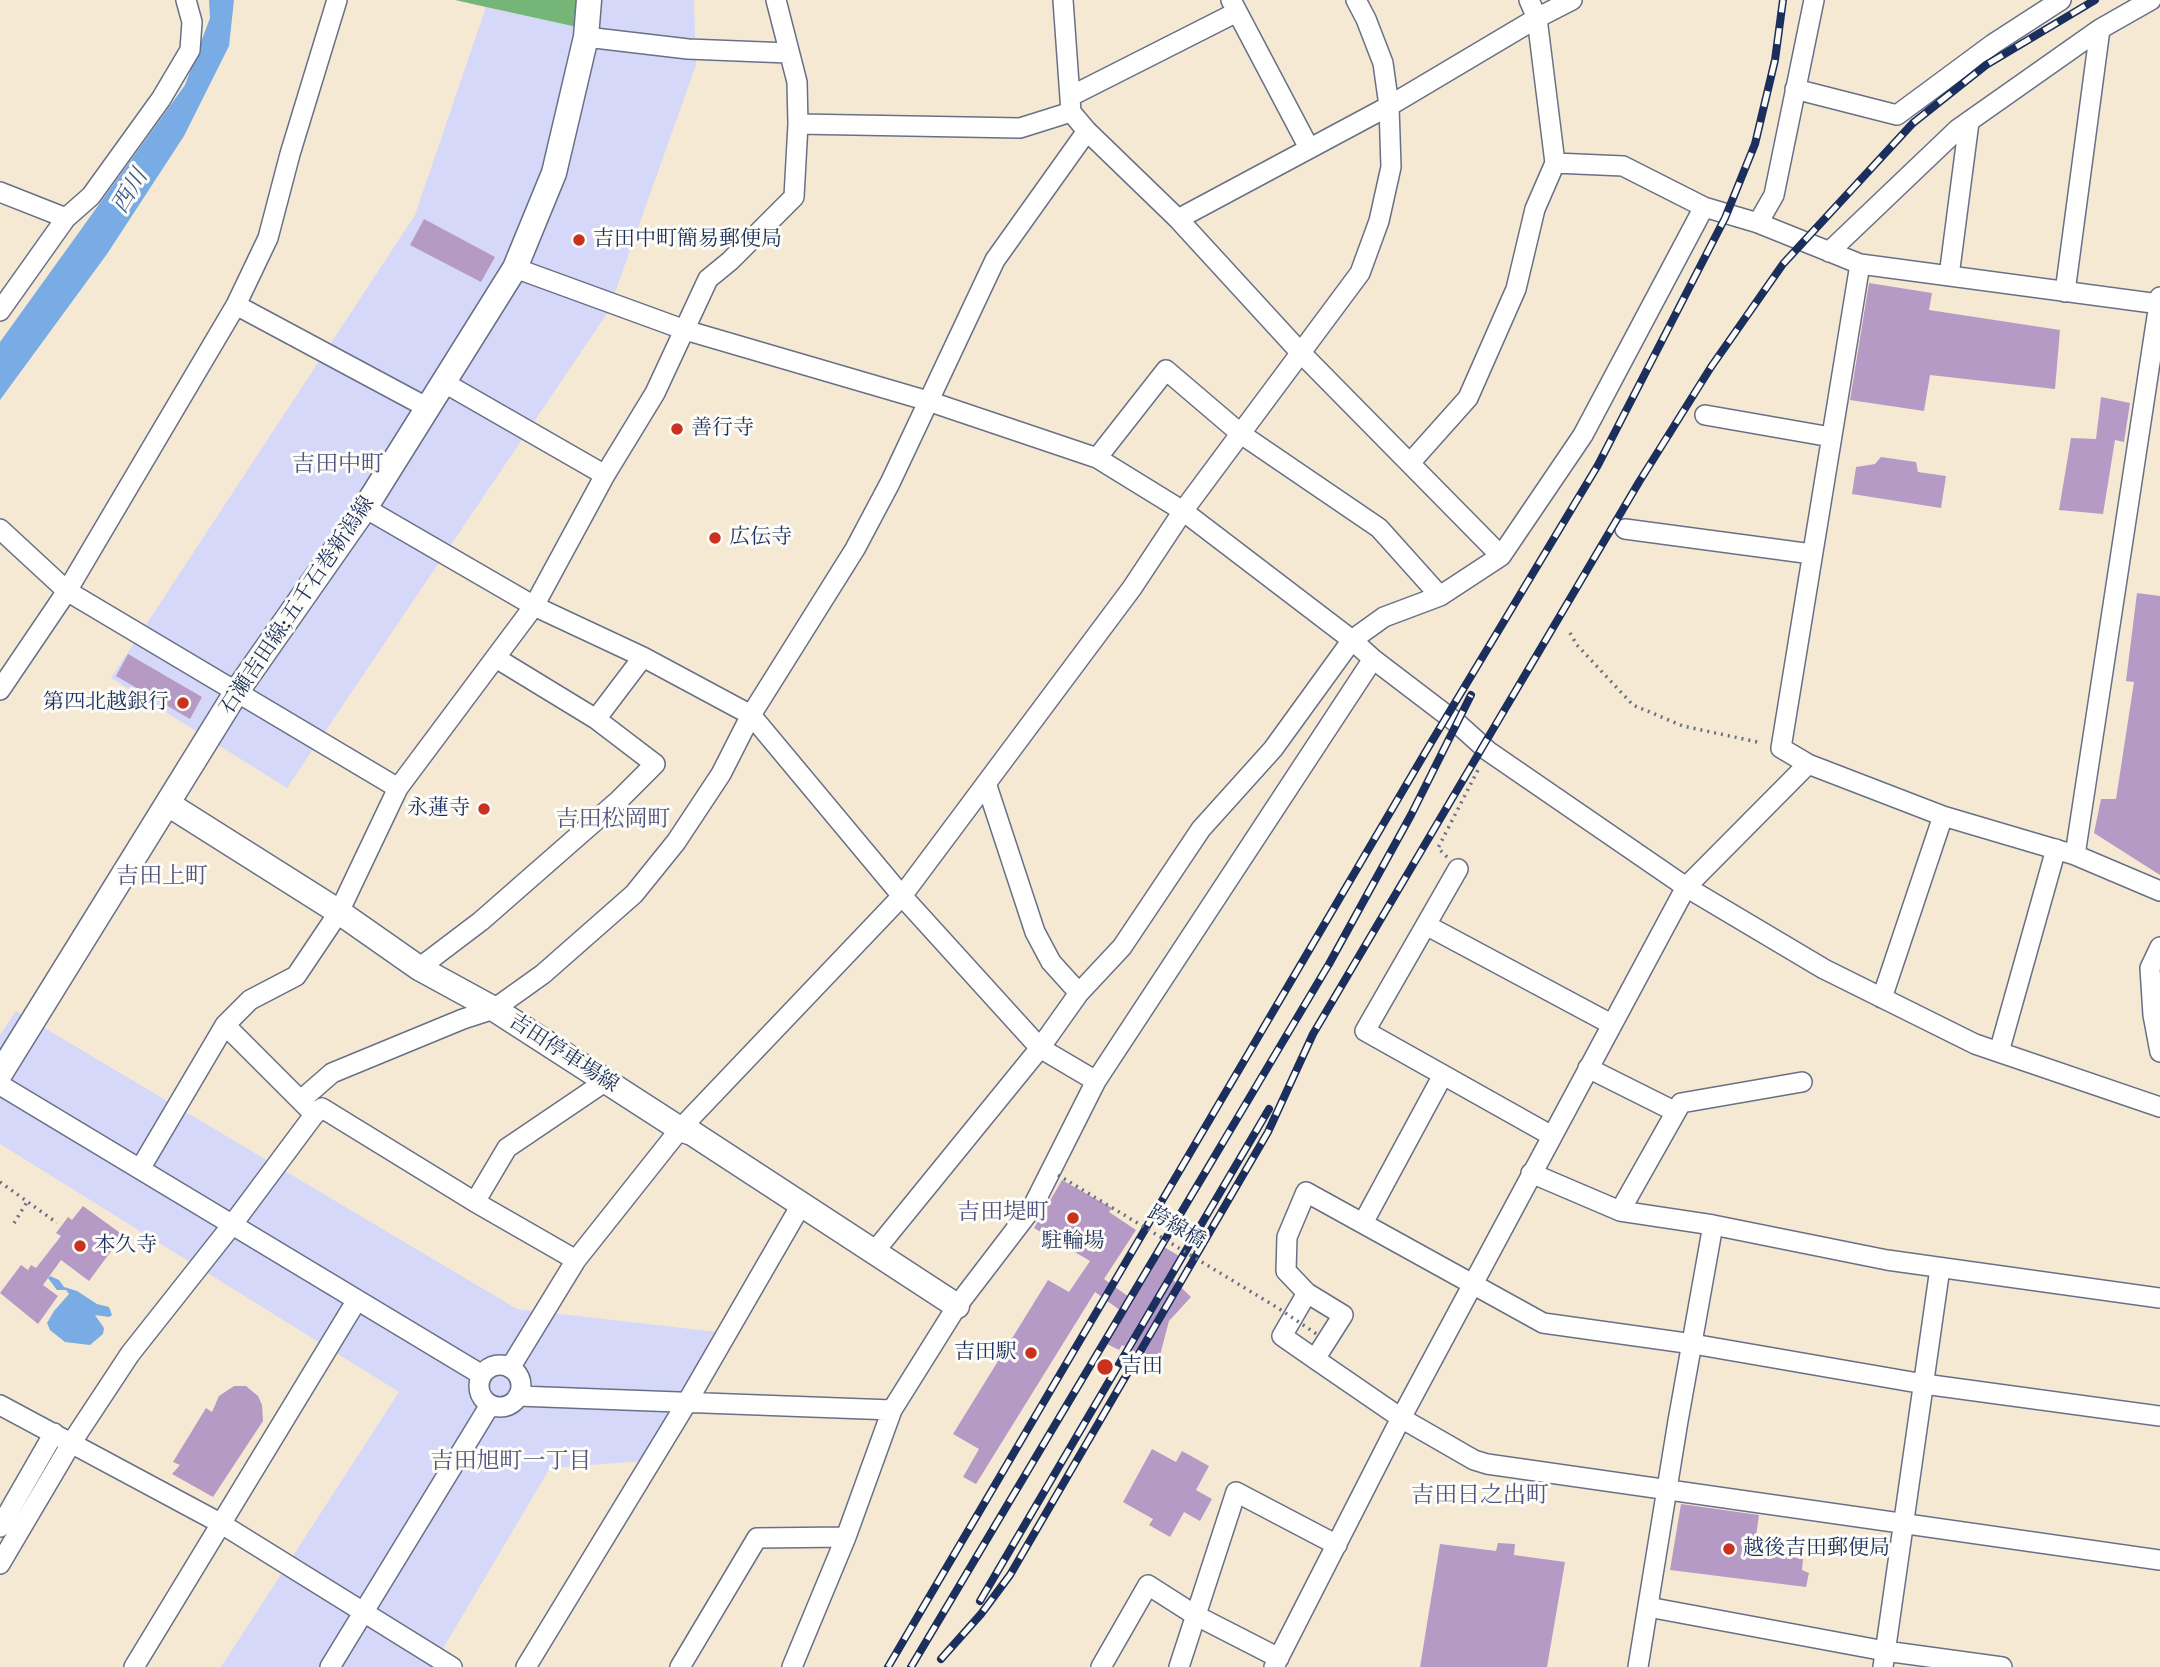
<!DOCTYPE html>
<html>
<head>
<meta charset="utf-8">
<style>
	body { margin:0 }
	canvas { display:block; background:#f6e9d3 }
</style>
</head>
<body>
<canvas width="2160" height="1667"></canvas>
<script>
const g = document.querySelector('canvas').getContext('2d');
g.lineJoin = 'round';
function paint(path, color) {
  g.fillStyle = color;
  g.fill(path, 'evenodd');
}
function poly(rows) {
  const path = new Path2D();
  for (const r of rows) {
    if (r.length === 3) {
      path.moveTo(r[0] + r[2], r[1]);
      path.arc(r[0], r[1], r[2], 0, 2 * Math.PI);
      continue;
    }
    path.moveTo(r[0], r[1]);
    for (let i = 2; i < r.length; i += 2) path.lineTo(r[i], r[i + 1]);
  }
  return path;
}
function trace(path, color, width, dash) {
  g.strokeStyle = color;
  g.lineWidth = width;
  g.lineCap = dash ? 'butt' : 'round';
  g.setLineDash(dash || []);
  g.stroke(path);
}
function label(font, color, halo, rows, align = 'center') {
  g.font = font + ' "Libre Bodoni","Noto Serif JP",serif';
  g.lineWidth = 6;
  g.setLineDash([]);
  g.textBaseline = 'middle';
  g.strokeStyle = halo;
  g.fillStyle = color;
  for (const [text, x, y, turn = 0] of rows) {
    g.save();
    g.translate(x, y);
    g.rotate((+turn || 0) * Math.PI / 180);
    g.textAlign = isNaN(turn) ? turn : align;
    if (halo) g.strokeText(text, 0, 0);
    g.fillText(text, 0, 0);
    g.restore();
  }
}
paint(poly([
	[579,0,694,0,696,65,608,312,287,788,111,678,415,215,486,7,577,27],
	[16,1011,517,1309,717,1332,643,1461,550,1468,432,1667,221,1667,399,1392,0,1144,0,1035]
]), '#d5d8f9');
paint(poly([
	[455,0,579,0,577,27,486,7]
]), '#75b678');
paint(poly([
	[209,0,234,0,229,46,184,136,107,254,0,400,0,342,185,85,210,18],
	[50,1276,59,1280,64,1287,77,1291,97,1304,109,1307,112,1315,109,1317,95,1315,104,1328,103,1334,90,1345,65,1342,50,1330,47,1323,54,1311,69,1294,66,1290,57,1290,48,1278]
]), '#79abe5');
paint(poly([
	[424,219,495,257,481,282,410,245],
	[1869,283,1932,293,1929,310,2060,330,2055,389,1930,375,1924,411,1850,400],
	[2101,397,2130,403,2124,442,2115,440,2103,514,2059,510,2071,438,2096,439],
	[1881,457,1916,462,1918,472,1946,476,1941,508,1852,494,1856,467,1875,464],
	[2137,593,2160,596,2160,875,2094,833,2101,799,2116,799,2134,682,2126,681],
	[128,654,202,697,190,719,116,676],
	[1062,1180,1112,1208,1109,1212,1136,1230,1104,1279,1129,1297,1161,1245,1179,1256,1168,1275,1191,1297,1169,1321,1158,1363,1122,1345,1119,1350,1105,1343,1121,1311,1095,1292,976,1484,963,1477,979,1449,953,1434,1048,1280,1069,1292,1090,1261,1034,1228],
	[83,1206,123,1235,89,1281,61,1260,43,1285,58,1296,38,1324,0,1293,21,1265,28,1270,31,1265,36,1268,61,1236,56,1233,68,1217,72,1220],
	[234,1386,246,1386,258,1396,262,1405,263,1421,213,1497,172,1474,180,1465,173,1462,206,1408,212,1412,219,1396],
	[1152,1449,1176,1462,1182,1451,1209,1466,1196,1490,1212,1499,1200,1521,1184,1512,1170,1537,1149,1525,1153,1519,1123,1502],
	[1681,1504,1759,1515,1754,1550,1803,1559,1802,1570,1809,1573,1806,1587,1670,1570],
	[1498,1543,1515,1544,1514,1555,1565,1562,1547,1667,1420,1667,1440,1544,1496,1551]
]), '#b69ac6');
const minor = poly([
	[1063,0,1071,112,1087,131,1178,219,1300,352,1501,556,1583,435,1704,207],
	[1231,0,1309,148],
	[2100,29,2151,0],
	[586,37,688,49,788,53],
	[1795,89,1897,115,1993,44,2061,0],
	[1071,96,1237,12],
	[798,124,1020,128,1071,112],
	[1555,163,1623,166,1704,207,1758,223,1860,264,2160,304],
	[0,192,66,218],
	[1178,219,1389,106,1537,18,1572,0],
	[1758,223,1774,195,1814,0],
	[1829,252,1958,129,2100,29,2065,292],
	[1860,264,1781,748,1808,764,1943,816,2075,855,2160,891],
	[515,268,685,330,928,401,1097,458,1183,511,1352,640,1373,659,1457,723,1488,751,1686,887,1824,969,1975,1044,2160,1107],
	[1949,276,1969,122],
	[236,305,428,408],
	[0,311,66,218,91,196,161,99,190,50,192,22,186,0],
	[443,382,605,475],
	[1705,415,1831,437],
	[1097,458,1166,370,1241,434,1379,528,1440,596],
	[1410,463,1468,398,1516,289,1535,209,1555,163,1537,18,1529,0],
	[365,508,534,606,643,657,751,715,902,896,1040,1048,1096,1081],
	[0,529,67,591,398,788],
	[1625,529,1812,554],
	[0,690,67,591,236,305,268,238,290,154,337,0],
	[596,719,643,657],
	[987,786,1035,932,1051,962,1079,993],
	[2075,855,2160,297],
	[1458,869,1365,1031,1552,1136],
	[1426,925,1611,1024],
	[2160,947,2150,968,2153,1015,2160,1052],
	[419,968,481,921,618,801,655,764,596,719,496,658],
	[1882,998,1943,816],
	[225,1025,308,1108],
	[1999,1052,2056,849],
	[1588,1068,1676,1112],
	[0,1085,482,1375],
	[301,1100,332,1073,463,1019,494,1009,543,974,634,894,676,842,721,774,751,715,855,549,890,483,995,260,1087,131],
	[140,1169,225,1025,250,1000,296,976,339,912,398,788,534,606,605,475,655,393,708,279,730,261,794,197,798,124,797,82,776,0],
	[1531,1173,1620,1211,1713,1225,1887,1260,2160,1298],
	[475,1202,507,1148,606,1081],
	[1620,1211,1681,1103,1802,1082],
	[1363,1223,1443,1075],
	[874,1252,1040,1048,1079,993,1122,947,1201,829,1273,749,1352,640,1384,617,1440,596,1501,556],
	[1307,1293,1286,1271,1287,1237,1306,1192,1543,1323,1693,1344,1924,1384,2160,1416],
	[1315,1359,1343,1315,1307,1293,1282,1336,1315,1359,1401,1418,1474,1460,1487,1464,2160,1560],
	[500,1386,21],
	[510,1368,576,1260,680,1129,902,896,1132,588,1183,511,1360,273,1379,221,1391,167,1389,106,1383,63,1366,19,1356,0],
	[518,1396,892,1410],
	[0,1405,220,1523,452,1667],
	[0,1527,54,1433],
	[0,1564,72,1442,130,1354,232,1225,314,1115,322,1108,475,1202,576,1260],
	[1648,1607,1885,1651,2002,1667],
	[134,1667,357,1300],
	[330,1667,490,1405],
	[526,1667,686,1404,801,1205],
	[680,1667,757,1538,846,1537],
	[792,1667,846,1537,892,1410,957,1306,1032,1208,1096,1081,1373,659],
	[1101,1667,1148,1585,1195,1615,1279,1658],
	[1179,1667,1236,1492,1337,1545],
	[1274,1667,1400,1420,1686,887,1808,764],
	[1638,1667,1678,1421,1713,1225],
	[1883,1667,1940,1268]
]);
const major = poly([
	[168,804,339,912,419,968,494,1009,680,1129,692,1133,957,1306],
	[0,1074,237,691,365,508,515,268,554,173,586,37,589,0]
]);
trace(minor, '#687087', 22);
trace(major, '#687087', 27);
trace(poly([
	[1570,633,1577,645,1633,705,1683,726,1762,743],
	[1447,857,1438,848,1480,766],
	[0,1182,57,1223],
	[14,1223,27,1202]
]), '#687087', 3.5, [2, 5]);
trace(minor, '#fff', 19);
trace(major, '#fff', 24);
const rail = poly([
	[980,1601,1269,1109],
	[941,1659,981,1614,1010,1575,1268,1132,1313,1034,1639,482,1711,367,1783,264,1913,123,1986,65,2095,0],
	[888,1667,1432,741,1598,465,1725,218,1755,144,1775,60,1783,0],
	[911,1667,1329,964,1411,815,1471,695]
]);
trace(rail, '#1b2f5e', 8);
trace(rail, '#fdfcf7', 5, [16]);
trace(poly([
	[1058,1175,1278,1308,1318,1335]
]), '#687087', 3.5, [2, 5]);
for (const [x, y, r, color] of [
	[579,240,7,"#c8321e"],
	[677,429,7,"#c8321e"],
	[715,538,7,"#c8321e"],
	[183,703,7,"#c8321e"],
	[484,809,7,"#c8321e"],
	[1073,1218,7,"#c8321e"],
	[80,1246,7,"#c8321e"],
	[1031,1353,7,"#c8321e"],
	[1105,1367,9,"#c8321e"],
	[1729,1549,7,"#c8321e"]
]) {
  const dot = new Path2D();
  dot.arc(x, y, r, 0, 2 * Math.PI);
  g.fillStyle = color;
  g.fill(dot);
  trace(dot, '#fdfcf7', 2.5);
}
label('21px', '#1b2f5e', '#fdfcf7', [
	["吉田中町簡易郵便局",593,240],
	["善行寺",691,429],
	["広伝寺",729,538],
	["第四北越銀行",169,703,"right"],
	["永蓮寺",470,809,"right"],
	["駐輪場",1073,1242,"center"],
	["本久寺",94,1246],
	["吉田駅",1017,1353,"right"],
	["吉田",1121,1367],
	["越後吉田郵便局",1743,1549]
], 'left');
label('21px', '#1b2f5e', '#fdfcf7', [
	["石瀬吉田線;五千石巻新潟線",298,606,-56],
	["吉田停車場線",563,1054,33],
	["跨線橋",1176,1228,31]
]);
label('italic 23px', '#3c5a8d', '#fdfcf7', [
	["西川",131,192,-59]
]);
label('23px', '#515482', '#fdfcf7', [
	["吉田中町",338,465],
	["吉田松岡町",613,820],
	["吉田上町",162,877],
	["吉田堤町",1003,1213],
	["吉田旭町一丁目",511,1462],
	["吉田日之出町",1480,1496]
]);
</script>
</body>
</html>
